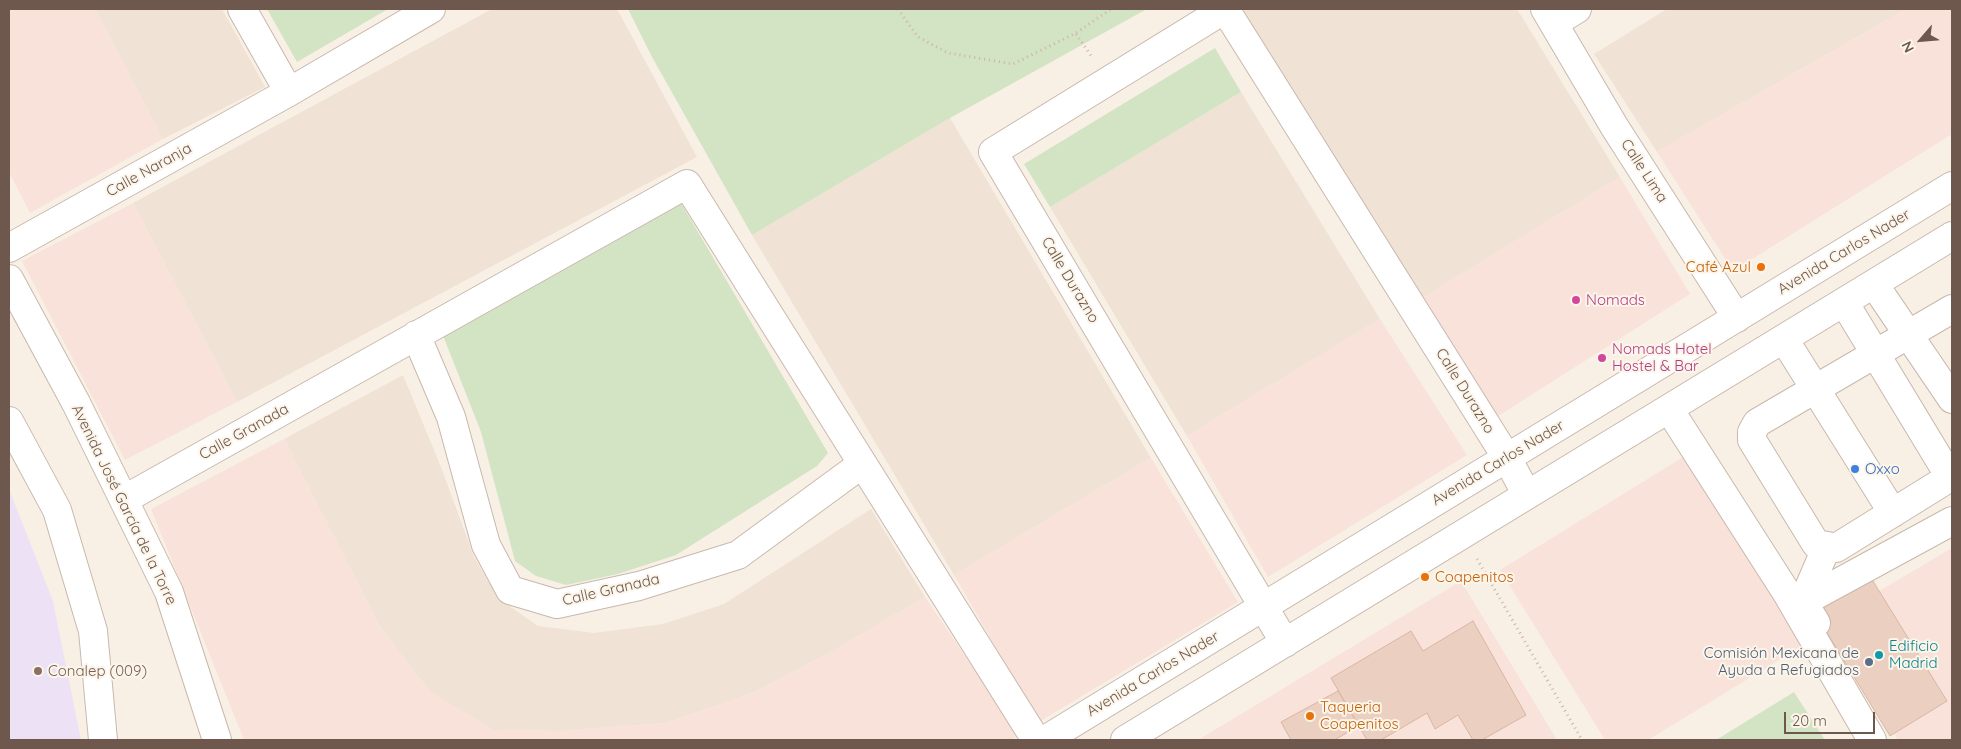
<!DOCTYPE html>
<html>
<head>
<meta charset="utf-8">
<style>
	body { margin:0 }
	#map { position:relative; width:1961px; height:749px; overflow:hidden; background:#f9f0e5; font-family:Quicksand,sans-serif }
	canvas { display:block }
	.frame { position:absolute; inset:0; border:10px solid #6e584e; pointer-events:none }
	.north { position:absolute; left:1896px; top:15px; width:50px; height:50px; -webkit-text-stroke:4px #fcf5ea; paint-order:stroke; rotate:243deg; font-size:14px; font-weight:700; line-height:20px; text-align:center; color:#6e584e }
	.north::after { content:''; display:block; margin:auto; width:18px; height:22px; background:#6e584e; clip-path:polygon(50% 0,100% 100%,50% 72%,0 100%) }
	.scale { position:absolute; left:1784px; top:712px; width:91px; height:22px; box-sizing:border-box; border:2px solid #6e584e; border-top:0; padding-left:6px; font-size:15px; line-height:18px; white-space:nowrap; color:#6e584e; -webkit-text-stroke:4px #fcf5ea; paint-order:stroke }
</style>
</head>
<body>
<div id="map">
<canvas width="1961" height="749"></canvas>
<div class="frame"></div>
<div class="north">N</div>
<div class="scale">20 m</div>
</div>
<script>
const g = document.querySelector('canvas').getContext('2d');
g.lineJoin = 'round';
function paint(path, color) {
  g.fillStyle = color;
  g.fill(path, 'evenodd');
}
function poly(rows) {
  const path = new Path2D();
  for (const r of rows) {
    path.moveTo(r[0], r[1]);
    for (let i = 2; i < r.length; i += 2) path.lineTo(r[i], r[i + 1]);
  }
  return path;
}
function trace(path, color, width, dash) {
  g.strokeStyle = color;
  g.lineWidth = width;
  g.lineCap = dash ? 'butt' : 'round';
  g.setLineDash(dash || []);
  g.stroke(path);
}
function label(font, color, halo, rows, align = 'center') {
  g.font = font + ' Quicksand,sans-serif';
  g.lineWidth = 4;
  g.setLineDash([]);
  g.textBaseline = 'middle';
  g.strokeStyle = halo;
  g.fillStyle = color;
  for (const [text, x, y, turn = 0] of rows) {
    g.save();
    g.translate(x, y);
    g.rotate((+turn || 0) * Math.PI / 180);
    g.textAlign = isNaN(turn) ? turn : align;
    if (halo) g.strokeText(text, 0, 0);
    g.fillText(text, 0, 0);
    g.restore();
  }
}
paint(poly([
	[95,9,222,9,265,87,163,139],
	[492,9,617,9,697,157,237,402,133,203],
	[1241,9,1517,9,1620,177,1419,300],
	[1667,9,1906,9,1657,152,1594,54],
	[1241,92,1380,319,1187,436,1050,207],
	[950,118,1151,458,954,575,752,235],
	[403,375,441,467,474,557,498,598,538,626,594,633,663,624,724,604,871,509,925,597,838,648,755,692,666,723,561,731,493,730,430,692,380,627,284,439]
]), '#f0e2d4');
paint(poly([
	[9,9,95,9,163,139,30,213,9,172],
	[1906,9,1952,9,1952,134,1733,271,1657,152],
	[1620,177,1690,294,1495,418,1419,300],
	[133,203,237,402,125,460,22,261],
	[1380,319,1467,455,1268,577,1187,436],
	[284,439,380,627,430,692,493,730,561,731,666,723,755,692,838,648,925,597,1019,735,1011,740,244,740,151,509],
	[1688,454,1805,644,1648,740,1605,740,1500,570],
	[1151,458,1238,602,1039,722,954,575],
	[1952,548,1952,740,1898,740,1828,621],
	[1461,581,1557,740,1198,740]
]), '#f8e2da');
paint(poly([
	[9,489,53,601,81,740,9,740]
]), '#ede2f5');
paint(poly([
	[267,9,388,9,297,62],
	[628,9,1147,9,950,118,752,235,652,57],
	[1215,48,1241,92,1050,207,1024,164],
	[681,203,828,453,817,466,676,555,618,574,566,585,536,576,515,561,481,432,442,333],
	[1794,692,1825,740,1716,740]
]), '#d3e4c5');
const building = poly([
	[1868,573,1947,701,1890,736,1812,608,1868,573],
	[1473,621,1526,715,1482,740,1473,740,1458,715,1435,729,1427,713,1381,740,1367,740,1331,678,1411,631,1423,651,1473,621],
	[1338,691,1359,726,1334,740,1291,740,1281,722,1338,691]
]);
paint(building, '#ebcfc0');
trace(building, '#dbb6a3', 1);
const minor = poly([
	[242,9,289,92],
	[1225,9,993,152,1285,643],
	[1225,9,1507,458,1527,495],
	[1545,9,1614,126,1737,318],
	[1554,23,1577,9],
	[9,248,289,92,431,9],
	[9,279,76,403,169,592,217,740],
	[1874,284,1952,399],
	[1844,302,1950,477],
	[1952,309,1757,423,1752,432,1752,440,1816,544,1827,546,1836,548,1952,476],
	[416,335,451,417,486,545,510,590,557,604,639,586,738,555,862,464],
	[1784,339,1893,513],
	[1669,409,1788,595,1872,740],
	[9,421,57,510,93,631,103,740],
	[125,499,687,184,1036,740],
	[1803,602,1952,521],
	[1816,623,1803,602,1827,546],
	[1045,740,1952,186],
	[1125,740,1952,236]
]);
trace(minor, '#c8b8ad', 30);
trace(poly([
	[898,9,918,37,948,53,1013,64,1076,33,1111,9],
	[1076,34,1092,57],
	[1477,559,1582,740]
]), '#cfb3a4', 3, [1, 4]);
trace(minor, '#fff', 28);
for (const [x, y, r, color] of [
	[1761,267,5,"#e8710a"],
	[1576,300,5,"#d1479c"],
	[1602,358,5,"#d1479c"],
	[1855,469,5,"#3f7fe0"],
	[1425,577,5,"#e8710a"],
	[1879,655,5,"#0f9aa8"],
	[1869,662,5,"#5c6f8a"],
	[38,671,5,"#8d6e63"],
	[1310,716,5,"#e8710a"]
]) {
  const dot = new Path2D();
  dot.arc(x, y, r, 0, 2 * Math.PI);
  g.fillStyle = color;
  g.fill(dot);
  trace(dot, '#fcf5ea', 2);
}
label('15px', '#6e584e', '#fcf5ea', [
	["Calle Naranja",149,170,-29],
	["Calle Lima",1644,171,57],
	["Avenida Carlos Nader",1844,252,-31],
	["Calle Durazno",1070,280,59],
	["Calle Durazno",1465,391,58],
	["Calle Granada",244,432,-29],
	["Avenida Carlos Nader",1498,463,-31],
	["Avenida José García de la Torre",124,505,64],
	["Calle Granada",611,590,-13],
	["Avenida Carlos Nader",1153,674,-31]
]);
label('15px', '#c56008', '#fcf5ea', [
	["Café Azul",1751,267,"right"],
	["Coapenitos",1435,577],
	["Taqueria",1320,707],
	["Coapenitos",1320,724]
], 'left');
label('15px', '#b23c85', '#fcf5ea', [
	["Nomads",1586,300],
	["Nomads Hotel",1612,349],
	["Hostel & Bar",1612,366]
], 'left');
label('15px', '#366cbe', '#fcf5ea', [
	["Oxxo",1865,469]
], 'left');
label('15px', '#0d838f', '#fcf5ea', [
	["Edificio",1889,646],
	["Madrid",1889,663]
], 'left');
label('15px', '#4e5e75', '#fcf5ea', [
	["Comisión Mexicana de",1859,653],
	["Ayuda a Refugiados",1859,670]
], 'right');
label('15px', '#785e54', '#fcf5ea', [
	["Conalep (009)",48,671]
], 'left');
</script>
</body>
</html>
